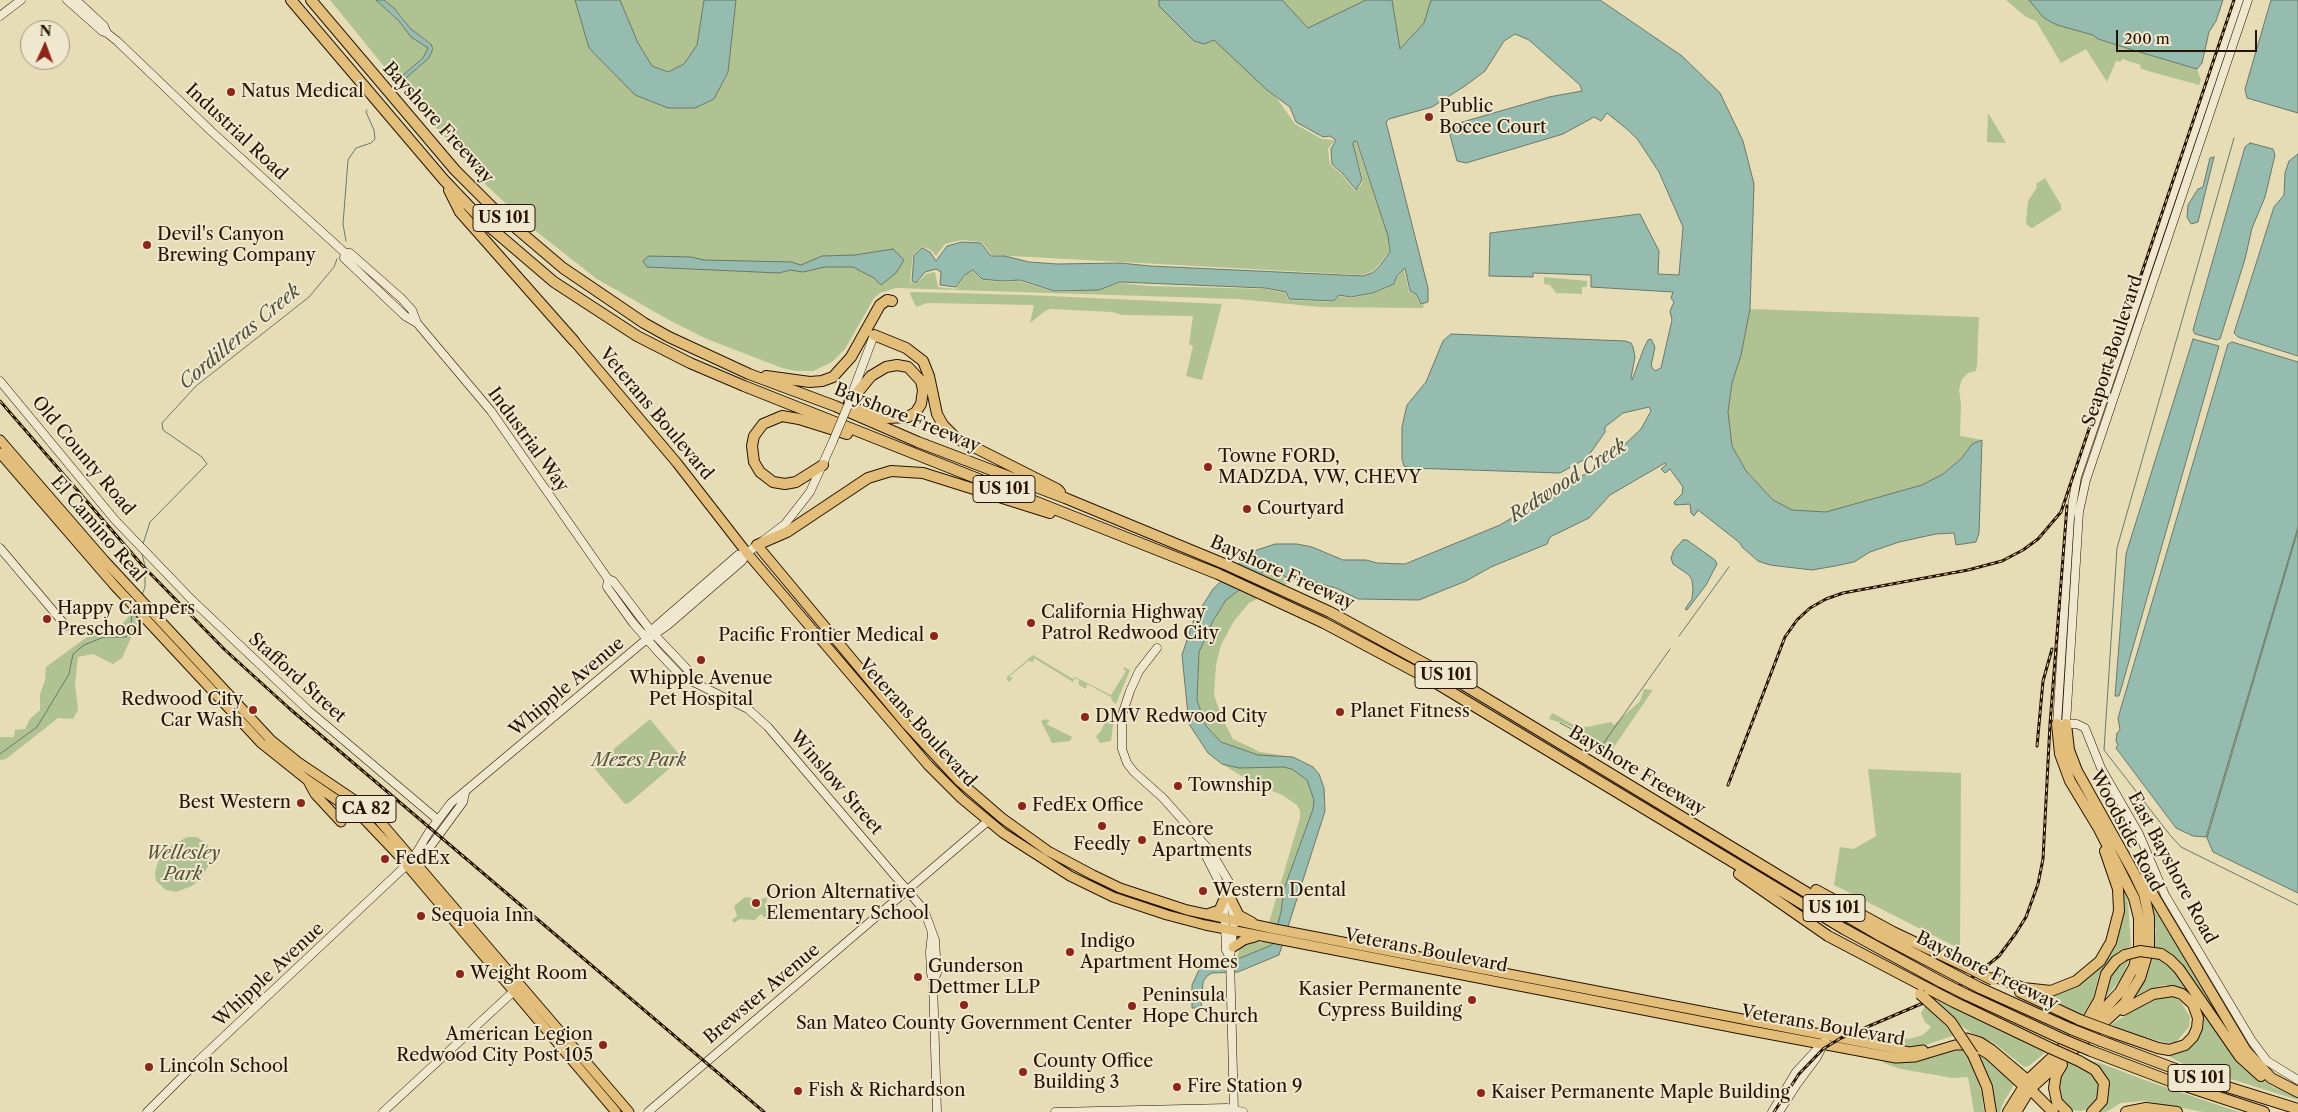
<!DOCTYPE html>
<html>
<head>
<meta charset="utf-8">
<style>
	body { margin:0 }
	#map { position:relative; width:2298px; height:1112px; overflow:hidden; background:#e6dcb5; font-family:"Libre Caslon Text",serif }
	canvas { display:block }
	.north { position:absolute; left:20px; top:20px; width:50px; height:50px; box-sizing:border-box; background:#efe8cf; border:1px solid #9f937c; border-radius:50%; rotate:2deg; font-size:14px; font-weight:700; line-height:20px; text-align:center; color:#271400 }
	.north::after { content:''; display:block; margin:auto; width:18px; height:22px; background:#8f2418; clip-path:polygon(50% 0,100% 100%,50% 72%,0 100%) }
	.scale { position:absolute; left:2116px; top:30px; width:141px; height:22px; box-sizing:border-box; border:2px solid #271400; border-top:0; padding-left:6px; font-size:15px; line-height:18px; white-space:nowrap; color:#271400; -webkit-text-stroke:4px #efe8cf; paint-order:stroke }
</style>
</head>
<body>
<div id="map">
<canvas width="2298" height="1112"></canvas>
<div class="north">N</div>
<div class="scale">200 m</div>
</div>
<script>
const g = document.querySelector('canvas').getContext('2d');
g.lineJoin = 'round';
function paint(path, color) {
  g.fillStyle = color;
  g.fill(path, 'evenodd');
}
function poly(rows) {
  const path = new Path2D();
  for (const r of rows) {
    path.moveTo(r[0], r[1]);
    for (let i = 2; i < r.length; i += 2) path.lineTo(r[i], r[i + 1]);
  }
  return path;
}
function trace(path, color, width, dash) {
  g.strokeStyle = color;
  g.lineWidth = width;
  g.lineCap = dash ? 'butt' : 'round';
  g.setLineDash(dash || []);
  g.stroke(path);
}
function label(font, color, halo, rows, align = 'center') {
  g.font = font + ' "Libre Caslon Text",serif';
  g.lineWidth = 4;
  g.setLineDash([]);
  g.textBaseline = 'middle';
  g.strokeStyle = halo;
  g.fillStyle = color;
  for (const [text, x, y, turn = 0] of rows) {
    g.save();
    g.translate(x, y);
    g.rotate((+turn || 0) * Math.PI / 180);
    g.textAlign = isNaN(turn) ? turn : align;
    if (halo) g.strokeText(text, 0, 0);
    g.fillText(text, 0, 0);
    g.restore();
  }
}
paint(poly([
	[330,0,376,0,399,21,411,37,427,45,428,48,427,54,396,81],
	[385,0,575,0,589,48,668,108,695,108,714,99,728,72,736,0,1201,0,1259,73,1295,124,1322,139,1335,140,1328,149,1330,164,1342,175,1355,191,1361,185,1363,180,1353,143,1356,142,1388,236,1389,252,1378,266,1371,272,1362,275,992,255,982,242,962,240,945,244,936,256,931,250,922,247,913,254,910,282,916,284,926,274,935,272,938,287,956,289,966,275,973,271,982,280,1001,282,1019,281,1054,292,1100,290,1120,283,1150,286,1265,289,1285,293,1288,300,1334,302,1339,296,1351,298,1373,294,1395,284,1398,276,1404,270,1409,292,1415,294,1420,304,1425,305,1422,308,1320,307,1238,299,896,288,880,293,874,298,845,349,832,362,813,371,796,371,782,368,707,339,669,320,597,279,537,232,513,210,487,186,400,86,407,77,429,58,434,49,431,43,411,29,402,16],
	[620,0,704,0,697,45,684,64,668,72,652,66,638,43],
	[1282,0,1433,0,1429,6,1424,23,1400,50,1308,28],
	[2006,0,2029,0,2057,25,2093,35,2098,39,2136,51,2197,69,2201,80,2199,85,2148,71,2140,68,2141,65,2122,59,2121,62,2116,61,2107,82,2086,49,2061,63,2036,21,2026,17],
	[1988,113,2006,143,1987,142],
	[2045,178,2061,205,2061,210,2032,228,2026,224,2028,201,2037,187,2036,184],
	[1544,277,1587,281,1587,285,1586,287,1582,287,1582,294,1556,293,1550,285,1544,284],
	[911,292,1027,295,1222,304,1202,380,1186,376,1193,346,1189,344,1193,316,1122,315,1112,312,1051,309,1045,311,1030,323,1034,305,927,303,916,307,910,294],
	[1750,309,1979,317,1977,365,1976,371,1968,373,1962,379,1959,390,1961,403,1960,436,1982,440,1972,444,1961,459,1943,474,1922,485,1826,512,1792,510,1773,500,1746,471,1732,446,1730,432,1728,412,1732,383,1741,355],
	[1267,569,1294,580,1249,603,1234,621,1221,645,1216,665,1214,695,1222,718,1233,739,1260,752,1293,757,1258,755,1221,742,1206,726,1197,700,1199,652,1213,621,1226,600],
	[132,613,140,618,122,658,113,664,93,654,78,657,75,684,78,710,73,719,58,718,6,759,0,760,0,737,14,737,15,730,25,729,30,719,40,710,40,694,45,680,46,667,91,634,118,628],
	[1033,655,1073,679,1075,677,1111,695,1126,671,1123,669,1124,667,1130,670,1116,704,1112,701,1111,697,1087,684,1086,689,1079,685,1079,680,1075,678,1073,682,1034,658,1033,662,1028,661,1009,677,1013,678,1009,682,1006,678],
	[1644,689,1653,690,1611,751,1606,755,1596,750,1593,746,1595,740,1587,734,1565,724,1549,719,1552,713,1576,726,1586,727,1611,722,1614,725,1640,701],
	[1115,709,1111,741,1100,743,1096,736,1101,731,1111,710],
	[650,719,682,758,629,803,625,804,595,769,596,764],
	[1045,719,1050,721,1046,724,1072,737,1070,741,1052,743,1041,721],
	[1222,764,1239,768,1284,767,1292,769,1307,780,1314,800,1313,809,1284,889,1281,912,1272,945,1237,959,1240,946,1250,941,1263,943,1300,818,1300,811,1297,805,1282,795,1251,782],
	[1868,769,1961,773,1960,949,1834,885,1840,847,1854,849,1876,836],
	[187,837,197,837,208,845,211,853,210,863,201,878,192,886,176,892,166,890,156,881,155,872,158,862,168,848],
	[2122,886,2128,902,2131,946,2121,951,2106,965,2099,975,2093,998,2082,1016,2046,1001,2049,993,2063,991,2080,984,2089,977,2113,950,2118,931],
	[745,897,762,899,767,897,766,912,772,913,766,919,761,914,755,920,740,919,734,923,732,920,737,916,734,906],
	[2152,901,2243,1053,2166,953,2153,947,2156,929,2149,902],
	[2131,955,2122,977,2099,1006,2107,976],
	[2151,955,2167,961,2193,997,2187,991,2165,985,2152,988,2138,995,2136,993,2143,984],
	[2163,997,2174,997,2181,1002,2190,1017,2189,1027,2176,1042,2167,1043,2107,1027,2147,1002],
	[1940,999,2047,1051,2029,1066,2024,1067,1993,1042,1973,1034,1957,1023,1937,1004,1936,1000],
	[2198,1005,2252,1073,2273,1087,2298,1096,2298,1100,2183,1064,2165,1054,2187,1048],
	[1925,1006,1955,1035,1917,1048,1869,1039,1871,1034,1909,1039,1923,1035,1931,1027,1925,1022,1921,1013],
	[1963,1047,1975,1070,1982,1094,1984,1112,1974,1112,1968,1077,1953,1078,1901,1069,1886,1064,1874,1057],
	[1972,1048,1984,1055,2013,1082,2013,1087,2004,1101,2000,1112,1995,1112,1990,1085],
	[2083,1059,2100,1063,2150,1082,2239,1112,2204,1112,2144,1101,2121,1103,2106,1112,2095,1112,2107,1093],
	[2068,1062,2087,1070,2096,1078,2099,1089,2098,1097,2094,1104,2088,1109,2080,1111,2071,1110,2062,1105,2056,1081,2061,1070]
]), '#b0c292');
const water = poly([
	[376,0,384,0,395,9,411,29,431,44,433,49,429,58,407,77,400,86,396,81,423,58,428,48,411,37,399,21,376,0],
	[575,0,620,0,638,43,652,66,668,72,684,64,697,45,704,0,736,0,728,72,714,99,695,108,668,108,635,95,589,48,575,0],
	[1159,0,1282,0,1308,28,1366,0,1392,0,1400,49,1424,23,1431,0,1600,0,1682,56,1720,93,1743,141,1754,184,1750,309,1741,355,1732,383,1728,412,1732,446,1746,471,1773,500,1792,510,1826,512,1922,485,1943,474,1961,459,1972,444,1982,440,1979,533,1976,542,1956,545,1954,533,1936,534,1899,542,1870,552,1854,562,1835,566,1812,570,1770,565,1758,561,1742,547,1740,543,1698,510,1694,516,1691,513,1690,504,1675,505,1674,502,1682,494,1683,487,1670,469,1665,473,1661,469,1666,465,1665,463,1610,495,1589,518,1550,537,1547,544,1491,567,1466,581,1419,600,1358,599,1336,588,1301,579,1294,580,1267,569,1226,600,1213,621,1199,652,1197,700,1206,726,1221,742,1258,755,1293,757,1313,767,1319,774,1324,788,1325,811,1279,955,1238,972,1212,973,1207,976,1203,982,1201,1008,1192,1008,1192,985,1199,970,1204,966,1240,958,1272,945,1281,912,1284,889,1313,809,1314,800,1307,780,1292,769,1283,767,1239,768,1222,764,1208,753,1189,724,1182,655,1194,619,1213,589,1251,552,1275,544,1297,544,1312,547,1343,560,1366,560,1377,563,1405,564,1500,525,1590,471,1623,446,1641,429,1651,411,1649,407,1623,413,1605,427,1605,432,1587,458,1560,473,1410,468,1404,466,1402,459,1402,427,1407,405,1426,382,1443,341,1451,334,1625,341,1631,343,1633,347,1635,357,1631,378,1632,380,1644,348,1648,340,1651,339,1655,347,1651,366,1655,371,1661,368,1672,320,1670,311,1674,302,1671,298,1673,292,1591,287,1591,275,1533,273,1533,277,1489,276,1490,233,1640,214,1659,251,1658,274,1679,275,1683,227,1659,172,1638,140,1628,130,1607,113,1601,121,1594,117,1563,134,1466,163,1457,161,1449,131,1452,125,1549,97,1582,91,1580,85,1529,40,1515,34,1504,41,1485,71,1465,86,1432,107,1389,119,1386,122,1428,288,1428,302,1421,304,1416,294,1410,291,1405,268,1397,276,1394,284,1373,293,1351,297,1339,295,1334,301,1289,299,1286,292,1265,288,1120,282,1099,290,1054,291,1020,280,1001,281,982,279,973,270,965,275,956,287,940,285,941,272,936,269,925,272,916,283,912,281,914,255,922,248,930,252,936,261,947,246,962,242,981,243,991,256,1005,256,1029,262,1057,264,1120,263,1150,266,1363,276,1372,273,1379,267,1390,252,1388,236,1357,142,1354,141,1353,144,1362,180,1356,190,1343,174,1332,164,1331,149,1336,140,1330,136,1323,137,1296,122,1290,107,1267,90,1214,40,1204,44,1194,41,1159,6,1159,0],
	[2029,0,2223,0,2216,21,2209,32,2202,63,2197,69,2136,51,2098,39,2093,35,2057,25,2044,18,2029,0],
	[2271,0,2298,0,2298,113,2247,98,2245,89,2271,0],
	[2250,143,2273,149,2275,155,2265,197,2252,228,2245,259,2220,339,2217,340,2195,334,2193,330,2245,147,2250,143],
	[2298,154,2298,356,2238,337,2234,333,2274,207,2284,195,2285,173,2289,161,2298,154],
	[2214,157,2198,222,2191,224,2187,217,2188,205,2198,189,2203,187,2210,158,2214,157],
	[893,249,904,260,896,273,881,285,874,278,853,267,825,267,803,272,790,270,779,273,647,267,643,261,649,256,691,257,704,260,791,262,801,265,822,256,855,255,893,249],
	[2193,339,2219,346,2119,696,2115,696,2126,554,2193,339],
	[2232,342,2298,362,2298,527,2206,837,2193,836,2176,828,2116,748,2118,745,2116,741,2117,733,2120,730,2118,718,2228,344,2232,342],
	[2298,530,2298,893,2213,852,2207,838,2298,530],
	[1683,540,1687,540,1715,560,1717,564,1706,585,1687,610,1685,609,1692,599,1693,589,1692,580,1689,575,1673,564,1671,558,1674,550,1683,540]
]);
paint(water, '#96bbaf');
trace(water, '#6a7869', 1);
trace(poly([
	[2234,138,2117,548,2104,750,2170,835,2181,847,2298,905],
	[346,241,343,224,348,160,356,148,371,143,375,139,374,130,366,112,367,110],
	[143,544,150,522,207,464,202,457,163,430,162,423,196,386,309,297,334,267,337,259],
	[141,550,145,566,145,587,142,595],
	[1679,636,1729,567],
	[1560,723,1598,743,1603,744,1670,649],
	[0,754,37,727,69,674,73,654,84,645,104,637,126,637,130,633,132,614]
]), '#6a7869', 1);
const secondary = poly([
	[67,0,102,31,107,33,117,41,211,131,345,253,350,253,401,298,412,310,417,323,491,411,608,579,613,581,651,631,689,671,691,679],
	[76,0,104,26,107,33],
	[2239,0,2077,477,2070,518,2057,724,2077,724,2085,728,2101,768,2139,834,2165,895,2252,1041,2267,1061,2298,1080],
	[0,16,21,0],
	[345,253,344,258,405,316,417,323],
	[0,381,115,520,192,600,308,710,438,820],
	[850,399,874,335],
	[0,548,66,626],
	[608,579,607,587,633,623,660,654,681,676,748,709,768,727,924,910,935,940,937,973,933,982],
	[647,634,738,555,747,553],
	[1157,648,1139,671,1130,691,1122,715,1122,749,1127,763,1134,772,1163,798,1212,853,1229,882,1234,921,1230,958,1234,1112],
	[2066,724,2079,512,2086,480,2248,0],
	[1200,844,1219,882,1224,899,1226,950,1230,958],
	[412,860,429,832,451,803,642,643,668,625,742,561,747,553,785,524,810,492,833,441],
	[932,933,930,952,931,973,933,982,937,1112],
	[147,1112,198,1061,412,860,430,847,463,802,465,793],
	[383,1112,514,991],
	[648,1112,988,821],
	[1055,1112,1227,1108,1243,1112],
	[1772,1112,1796,1072,1820,1046],
	[1779,1112,1797,1084,1817,1057,1825,1041]
]);
const primary = poly([
	[574,341,677,463,747,553,928,765,961,798,1003,833,1070,876,1113,897,1167,915,1205,925,1741,1029,1896,1058,1915,1057,1955,1045,1972,1045,1988,1054,2023,1086,2030,1089],
	[0,440,104,560,271,740,298,762,359,803,378,819,629,1112],
	[0,453,114,585,261,743,306,779,363,818,400,857,616,1112],
	[757,545,907,725,958,780,1002,818,1048,851,1093,875,1120,888,1187,910,1275,929,1898,1049,1909,1052,1923,1050],
	[308,781,315,794,341,822],
	[1232,901,1239,915,1252,922],
	[1207,914,1219,910,1224,899],
	[1233,947,1244,940,1255,937],
	[1967,1038,1980,1042,1991,1049,2028,1080,2029,1086]
]);
const highway = poly([
	[291,0,444,180,485,223,554,282,637,336,690,363,744,386,1218,574,1324,623,1431,680,1844,929,1941,982],
	[311,0,455,170,497,212,563,268,644,323,669,337,749,374,835,406,918,442,1065,498,1227,565,1330,612,1464,685,1824,903,1877,934,1955,975],
	[449,190,460,212,574,341],
	[874,335,906,348,923,361,929,376,937,414,943,425,956,438,1057,489,1060,492],
	[766,376,810,382,822,381,833,377,851,357,880,305,887,300,892,301],
	[849,403,871,376,886,367,897,365,908,367,921,381,923,390,921,404,916,412,908,417,887,418,853,408],
	[823,465,796,482,785,484,773,482,760,472,754,462,752,446,754,436,763,424,782,416,799,419,847,434],
	[757,545,787,532,868,478,891,471,923,473,1050,513],
	[1739,874,1828,936,1929,989],
	[2143,878,2246,1051,2271,1078,2298,1092],
	[1816,890,1893,932,1967,967],
	[2161,954,2170,960,2179,969,2240,1057,2261,1076],
	[1996,977,2023,988,2051,991,2076,981,2100,961,2111,942,2119,911,2118,889,2105,851],
	[1980,988,2071,1029],
	[2020,992,2080,1020],
	[1967,995,2060,1038],
	[1954,1002,2050,1048],
	[2088,1019,2099,1000,2106,974,2116,961,2125,955],
	[2112,1032,2158,1048,2169,1050,2185,1045,2193,1037,2197,1028,2198,1018,2193,1004,2182,994,2173,991,2153,994,2123,1010],
	[2101,1041,2205,1080,2298,1109],
	[2091,1051,2170,1081,2264,1112],
	[1973,1055,1987,1087,1991,1112],
	[2079,1061,2095,1070,2104,1083,2102,1101,2092,1112],
	[2062,1065,2056,1075,2054,1088,2057,1102,2067,1112],
	[2030,1089,2053,1112],
	[2008,1112,2028,1080,2105,1008,2120,992,2134,967,2139,947,2139,918,2134,898,2099,829,2070,781,2060,754,2057,724],
	[2016,1112,2030,1089,2124,1004,2140,978,2149,948,2149,917,2144,894,2134,873,2077,771,2069,750,2066,724],
	[2126,1112,2146,1108,2177,1112]
]);
trace(secondary, '#271400', 9);
trace(primary, '#271400', 11);
trace(highway, '#271400', 12);
trace(secondary, '#efe8cf', 8);
trace(primary, '#e3be7a', 9);
trace(highway, '#e3be7a', 10);
const rail = poly([
	[0,401,142,565,224,649,290,709,764,1112],
	[2037,746,2043,681,2052,649],
	[1728,785,1785,637,1797,620,1810,608,1826,599,1843,593,1968,570,2002,561,2023,550,2038,539,2061,512,2234,0],
	[1774,1112,1799,1074,1823,1049,1841,1038,1942,995,1969,980,1999,956,2016,933,2026,917,2038,884,2043,859,2050,724,2067,506]
]);
trace(rail, '#271400', 3);
trace(rail, '#efe8cf', 1, [4]);
const secondaryBridge = poly([
	[833,441,849,403]
]);
const highwayBridge = poly([
	[2125,955,2140,951,2161,954],
	[1967,967,1993,980],
	[1955,975,1980,988],
	[1941,982,1967,995],
	[1929,989,1954,1002],
	[1920,994,1951,1022,1973,1055],
	[2080,1020,2112,1032],
	[2071,1029,2101,1041],
	[2060,1038,2091,1051],
	[2050,1048,2079,1061]
]);
trace(secondaryBridge, '#271400', 9, []);
trace(highwayBridge, '#271400', 12, []);
trace(secondaryBridge, '#efe8cf', 8);
trace(highwayBridge, '#e3be7a', 10);
for (const [x, y, r, color] of [
	[231,92,5,"#8f2418"],
	[1429,117,5,"#8f2418"],
	[147,245,5,"#8f2418"],
	[1208,467,5,"#8f2418"],
	[1247,509,5,"#8f2418"],
	[47,619,5,"#8f2418"],
	[1031,623,5,"#8f2418"],
	[934,636,5,"#8f2418"],
	[701,660,5,"#8f2418"],
	[253,710,5,"#8f2418"],
	[1340,712,5,"#8f2418"],
	[1085,717,5,"#8f2418"],
	[1178,786,5,"#8f2418"],
	[301,803,5,"#8f2418"],
	[1022,806,5,"#8f2418"],
	[1102,826,5,"#8f2418"],
	[1142,840,5,"#8f2418"],
	[385,859,5,"#8f2418"],
	[1203,891,5,"#8f2418"],
	[756,903,5,"#8f2418"],
	[421,916,5,"#8f2418"],
	[1070,952,5,"#8f2418"],
	[460,974,5,"#8f2418"],
	[918,977,5,"#8f2418"],
	[1472,1000,5,"#8f2418"],
	[964,1005,5,"#8f2418"],
	[1132,1006,5,"#8f2418"],
	[603,1045,5,"#8f2418"],
	[149,1067,5,"#8f2418"],
	[1023,1072,5,"#8f2418"],
	[1177,1087,5,"#8f2418"],
	[798,1091,5,"#8f2418"],
	[1481,1093,5,"#8f2418"]
]) {
  const dot = new Path2D();
  dot.arc(x, y, r, 0, 2 * Math.PI);
  g.fillStyle = color;
  g.fill(dot);
  trace(dot, '#efe8cf', 2);
}
for (const [x, y, w] of [
	[504,218,62],
	[1004,489,62],
	[1446,675,62],
	[366,809,60],
	[1834,908,62],
	[2199,1078,62]
]) {
  const box = new Path2D();
  box.roundRect(x - w / 2, y - 13.5, w, 27, 4);
  g.fillStyle = '#efe8cf';
  g.fill(box);
  trace(box, '#271400', 1);
}
label('bold 16px', '#271400', null, [
	["US 101",504,218],
	["US 101",1004,489],
	["US 101",1446,675],
	["CA 82",366,809],
	["US 101",1834,908],
	["US 101",2199,1078]
]);
label('18px', '#271400', '#efe8cf', [
	["Natus Medical",241,92],
	["Public",1439,107],
	["Bocce Court",1439,128],
	["Devil's Canyon",157,235],
	["Brewing Company",157,256],
	["Towne FORD,",1218,457],
	["MADZDA, VW, CHEVY",1218,478],
	["Courtyard",1257,509],
	["Happy Campers",57,609],
	["Preschool",57,630],
	["California Highway",1041,613],
	["Patrol Redwood City",1041,634],
	["Pacific Frontier Medical",924,636,"right"],
	["Whipple Avenue",701,679,"center"],
	["Pet Hospital",701,700,"center"],
	["Redwood City",243,700,"right"],
	["Car Wash",243,721,"right"],
	["Planet Fitness",1350,712],
	["DMV Redwood City",1095,717],
	["Township",1188,786],
	["Best Western",291,803,"right"],
	["FedEx Office",1032,806],
	["Encore",1152,830],
	["Apartments",1152,851],
	["Feedly",1102,845,"center"],
	["FedEx",395,859],
	["Western Dental",1213,891],
	["Orion Alternative",766,893],
	["Elementary School",766,914],
	["Sequoia Inn",431,916],
	["Indigo",1080,942],
	["Apartment Homes",1080,963],
	["Gunderson",928,967],
	["Dettmer LLP",928,988],
	["Weight Room",470,974],
	["Kasier Permanente",1462,990,"right"],
	["Cypress Building",1462,1011,"right"],
	["Peninsula",1142,996],
	["Hope Church",1142,1017],
	["San Mateo County Government Center",964,1024,"center"],
	["American Legion",593,1035,"right"],
	["Redwood City Post 105",593,1056,"right"],
	["County Office",1033,1062],
	["Building 3",1033,1083],
	["Lincoln School",159,1067],
	["Fire Station 9",1187,1087],
	["Fish & Richardson",808,1091],
	["Kaiser Permanente Maple Building",1491,1093]
], 'left');
label('18px', '#271400', '#efe8cf', [
	["Bayshore Freeway",438,123,48],
	["Industrial Road",236,132,43],
	["Seaport Boulevard",2113,351,-72],
	["Veterans Boulevard",656,414,50],
	["Bayshore Freeway",907,418,22],
	["Industrial Way",528,440,54],
	["Old County Road",83,456,50],
	["El Camino Real",98,529,49],
	["Bayshore Freeway",1282,573,24],
	["Stafford Street",297,678,42],
	["Whipple Avenue",567,687,-40],
	["Veterans Boulevard",917,723,48],
	["Bayshore Freeway",1637,771,31],
	["Winslow Street",836,783,49],
	["Woodside Road",2126,831,62],
	["East Bayshore Road",2172,868,62],
	["Veterans Boulevard",1426,951,11],
	["Bayshore Freeway",1987,971,26],
	["Whipple Avenue",269,975,-43],
	["Brewster Avenue",762,994,-40],
	["Veterans Boulevard",1823,1026,10]
]);
label('italic 18px', '#575133', '#efe8cf', [
	["Mezes Park",639,761],
	["Wellesley",183,854],
	["Park",183,875]
]);
label('italic 19px', '#4e4e3d', '#efe8cf', [
	["Cordilleras Creek",240,337,-40],
	["Redwood Creek",1568,481,-33]
]);
</script>
</body>
</html>
